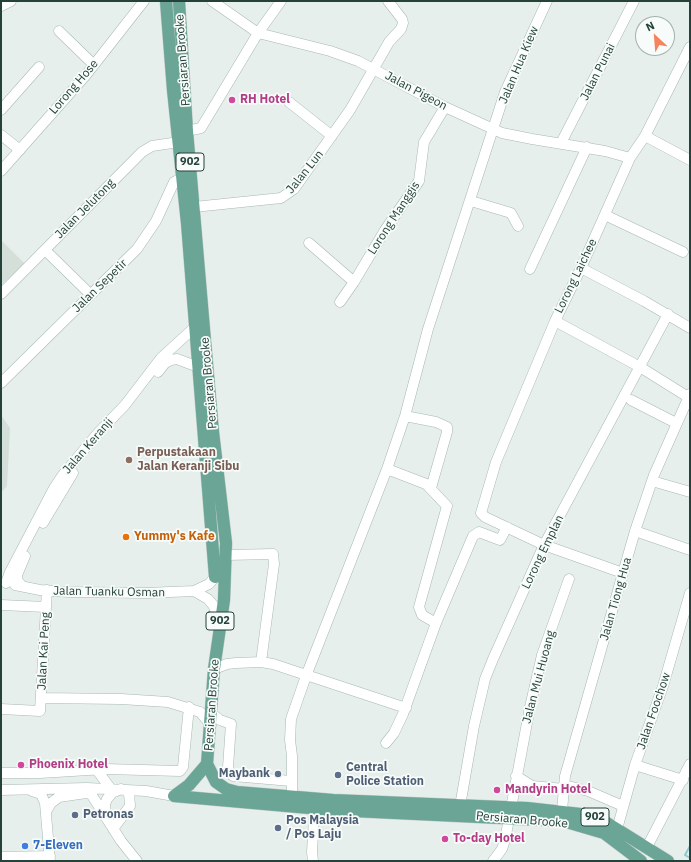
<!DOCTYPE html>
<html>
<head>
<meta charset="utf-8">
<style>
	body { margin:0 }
	#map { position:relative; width:691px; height:862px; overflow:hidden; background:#e6efeb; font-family:"IBM Plex Sans",sans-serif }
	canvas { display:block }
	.frame { position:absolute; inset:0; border:2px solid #24423a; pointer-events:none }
	.north { position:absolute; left:635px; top:16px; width:40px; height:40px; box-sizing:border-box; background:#f7fbf9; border:1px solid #a3b1ad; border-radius:50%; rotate:334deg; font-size:11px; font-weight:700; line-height:16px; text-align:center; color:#24423a }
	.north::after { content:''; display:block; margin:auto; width:14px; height:18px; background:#f4845f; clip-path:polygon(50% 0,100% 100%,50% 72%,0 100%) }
</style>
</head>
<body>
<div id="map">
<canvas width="691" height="862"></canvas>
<div class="frame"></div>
<div class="north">N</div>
</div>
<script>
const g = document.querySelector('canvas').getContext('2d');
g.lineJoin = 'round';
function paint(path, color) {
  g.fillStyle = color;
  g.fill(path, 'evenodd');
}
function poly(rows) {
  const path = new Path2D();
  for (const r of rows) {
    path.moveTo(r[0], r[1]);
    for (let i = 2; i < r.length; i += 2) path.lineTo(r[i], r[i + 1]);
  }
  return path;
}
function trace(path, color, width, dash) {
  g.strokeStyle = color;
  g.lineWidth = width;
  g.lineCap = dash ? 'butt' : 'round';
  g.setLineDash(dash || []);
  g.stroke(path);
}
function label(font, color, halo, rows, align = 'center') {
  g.font = font + ' "IBM Plex Sans",sans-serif';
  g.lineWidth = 3.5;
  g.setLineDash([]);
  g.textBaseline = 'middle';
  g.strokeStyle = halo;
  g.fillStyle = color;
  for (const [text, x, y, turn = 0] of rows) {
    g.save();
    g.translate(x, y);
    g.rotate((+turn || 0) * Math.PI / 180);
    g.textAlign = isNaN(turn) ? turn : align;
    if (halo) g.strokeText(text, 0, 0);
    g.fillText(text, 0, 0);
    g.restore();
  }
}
paint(poly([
	[1,240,25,264,1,285],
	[1,415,10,428,7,486,1,493]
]), '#d4dfda');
trace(poly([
	[690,846,685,855,690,858]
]), '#8ec9d4', 2);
const minor = poly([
	[212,1,258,33,330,51,358,61,445,107,502,133,532,139,605,151,630,158],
	[1,6,11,1],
	[59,31,94,65],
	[289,102,332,136],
	[1,110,39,67],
	[187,131,201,128,258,33,281,1],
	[1,135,20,150],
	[645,136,690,160],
	[561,143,634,1],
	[1,171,86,75,144,1],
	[471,201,511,213,518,226],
	[194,207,281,198,294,189,350,110,389,42,401,29,403,23,402,19,388,1],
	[605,215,683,252],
	[309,243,354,282],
	[45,250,90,294],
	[581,268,644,301,690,328],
	[530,269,587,147],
	[1,294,142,152,152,146,179,142],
	[340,302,354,282,385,230,419,181,424,142,445,107],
	[555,321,640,367,688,397],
	[158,372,165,363,171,360,177,359,193,365,204,360],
	[1,383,137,249,156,221,174,182,182,178],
	[631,400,676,423],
	[405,416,436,422,447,427,447,432,431,488],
	[387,469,426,484,447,506,419,607,422,615,436,623],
	[652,481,690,492],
	[43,523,73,473],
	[635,531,690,550],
	[227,555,273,554,274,564,261,662],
	[623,573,544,545,485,517,481,513,496,462,555,321,581,268,630,158,645,136,690,47],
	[6,583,10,572,54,488,62,476,98,433,125,405,161,358,195,327],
	[15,585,40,590,69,592,146,593,194,591,208,599,213,605,220,620],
	[22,586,17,580,17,575,25,556],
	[194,591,209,584,215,577],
	[1,605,46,607],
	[214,669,227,664,236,663,261,662,273,664,406,708],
	[41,698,121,699,168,702,200,712,211,725],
	[1,709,40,711,47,590],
	[211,713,220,720,231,724,228,767,230,773,233,776,291,781],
	[386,743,394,733,403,714,436,623,473,536,479,532,500,540,507,527],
	[635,765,683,780],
	[96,769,111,789],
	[1,773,40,773,105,769,180,771,183,767,189,707],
	[516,776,532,786,564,789],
	[564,785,588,791,623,806],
	[1,790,87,788,146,791,174,796],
	[32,791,41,794,45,803,50,861],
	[292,797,292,756,290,740,291,719,306,676,387,469,405,416,428,329,505,92,547,1],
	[460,806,474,726,485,679,493,659,544,545,668,314],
	[47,810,51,803,59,797,86,793,91,794,121,841,137,861],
	[562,811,565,776,635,531,654,475,690,394],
	[106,815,105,804,107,799,112,793,121,789],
	[113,829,130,806,129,793,124,790],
	[617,829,635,765,663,686,690,593],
	[647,847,690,764],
	[1,857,50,856],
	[313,861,312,852,315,801],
	[493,861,502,849,505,840,530,707,542,655,569,579]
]);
const major = poly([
	[166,1,173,90,187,223,215,577],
	[179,1,187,131,205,341,213,432,226,543,224,600,214,669,207,764,216,782,226,789,237,792,333,800,527,808,589,815,607,823,668,861],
	[174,796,332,810,563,821,604,833,641,861],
	[174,796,189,785,207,764]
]);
trace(minor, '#a8b8b2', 11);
trace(major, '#c2cac8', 13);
trace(minor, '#fff', 10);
trace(major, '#6aa596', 12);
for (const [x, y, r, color] of [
	[232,100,4,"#d1479c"],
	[129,460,4,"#8d6e63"],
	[126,537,4,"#e8710a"],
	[21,765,4,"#d1479c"],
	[278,774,4,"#5c6f8a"],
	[338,775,4,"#5c6f8a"],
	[497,790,4,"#d1479c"],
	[75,815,4,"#5c6f8a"],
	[278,828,4,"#5c6f8a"],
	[445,839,4,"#d1479c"],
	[25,846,4,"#3f7fe0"]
]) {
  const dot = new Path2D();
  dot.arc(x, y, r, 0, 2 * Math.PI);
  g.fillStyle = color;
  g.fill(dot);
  trace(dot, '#f7fbf9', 1.5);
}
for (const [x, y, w] of [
	[190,162,28],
	[220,621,28],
	[595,817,28]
]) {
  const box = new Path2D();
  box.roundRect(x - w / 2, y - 9, w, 18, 3);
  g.fillStyle = '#f7fbf9';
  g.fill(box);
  trace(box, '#24423a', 1);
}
label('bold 11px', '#24423a', null, [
	["902",190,162],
	["902",220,621],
	["902",595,817]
]);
label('12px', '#24423a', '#f7fbf9', [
	["Persiaran Brooke",183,60,-94],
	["Jalan Hua Kiew",519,65,-67],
	["Jalan Punai",598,72,-63],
	["Lorong Hose",74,87,-49],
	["Jalan Pigeon",416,91,28],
	["Jalan Lun",305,172,-51],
	["Jalan Jelutong",85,209,-45],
	["Lorong Manggis",394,218,-57],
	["Lorong Laichee",576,276,-64],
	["Jalan Sepetir",100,286,-44],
	["Persiaran Brooke",209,383,-95],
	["Jalan Keranji",88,446,-49],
	["Lorong Emplan",543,552,-64],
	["Jalan Tuanku Osman",109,592,1],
	["Jalan Tiong Hua",616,599,-74],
	["Jalan Kai Peng",44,651,-87],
	["Jalan Mui Huoang",539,677,-75],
	["Persiaran Brooke",212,705,-86],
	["Jalan Foochow",654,711,-71],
	["Persiaran Brooke",522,820,5]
]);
label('bold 12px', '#b23c85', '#f7fbf9', [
	["RH Hotel",240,100],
	["Phoenix Hotel",29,765],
	["Mandyrin Hotel",505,790],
	["To-day Hotel",453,839]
], 'left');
label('bold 12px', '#785e54', '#f7fbf9', [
	["Perpustakaan",137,453],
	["Jalan Keranji Sibu",137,467]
], 'left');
label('bold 12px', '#c56008', '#f7fbf9', [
	["Yummy's Kafe",134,537]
], 'left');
label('bold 12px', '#4e5e75', '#f7fbf9', [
	["Central",346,768],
	["Police Station",346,782],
	["Maybank",270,774,"right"],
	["Petronas",83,815],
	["Pos Malaysia",286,821],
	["/ Pos Laju",286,835]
], 'left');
label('bold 12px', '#366cbe', '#f7fbf9', [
	["7-Eleven",33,846]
], 'left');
</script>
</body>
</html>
